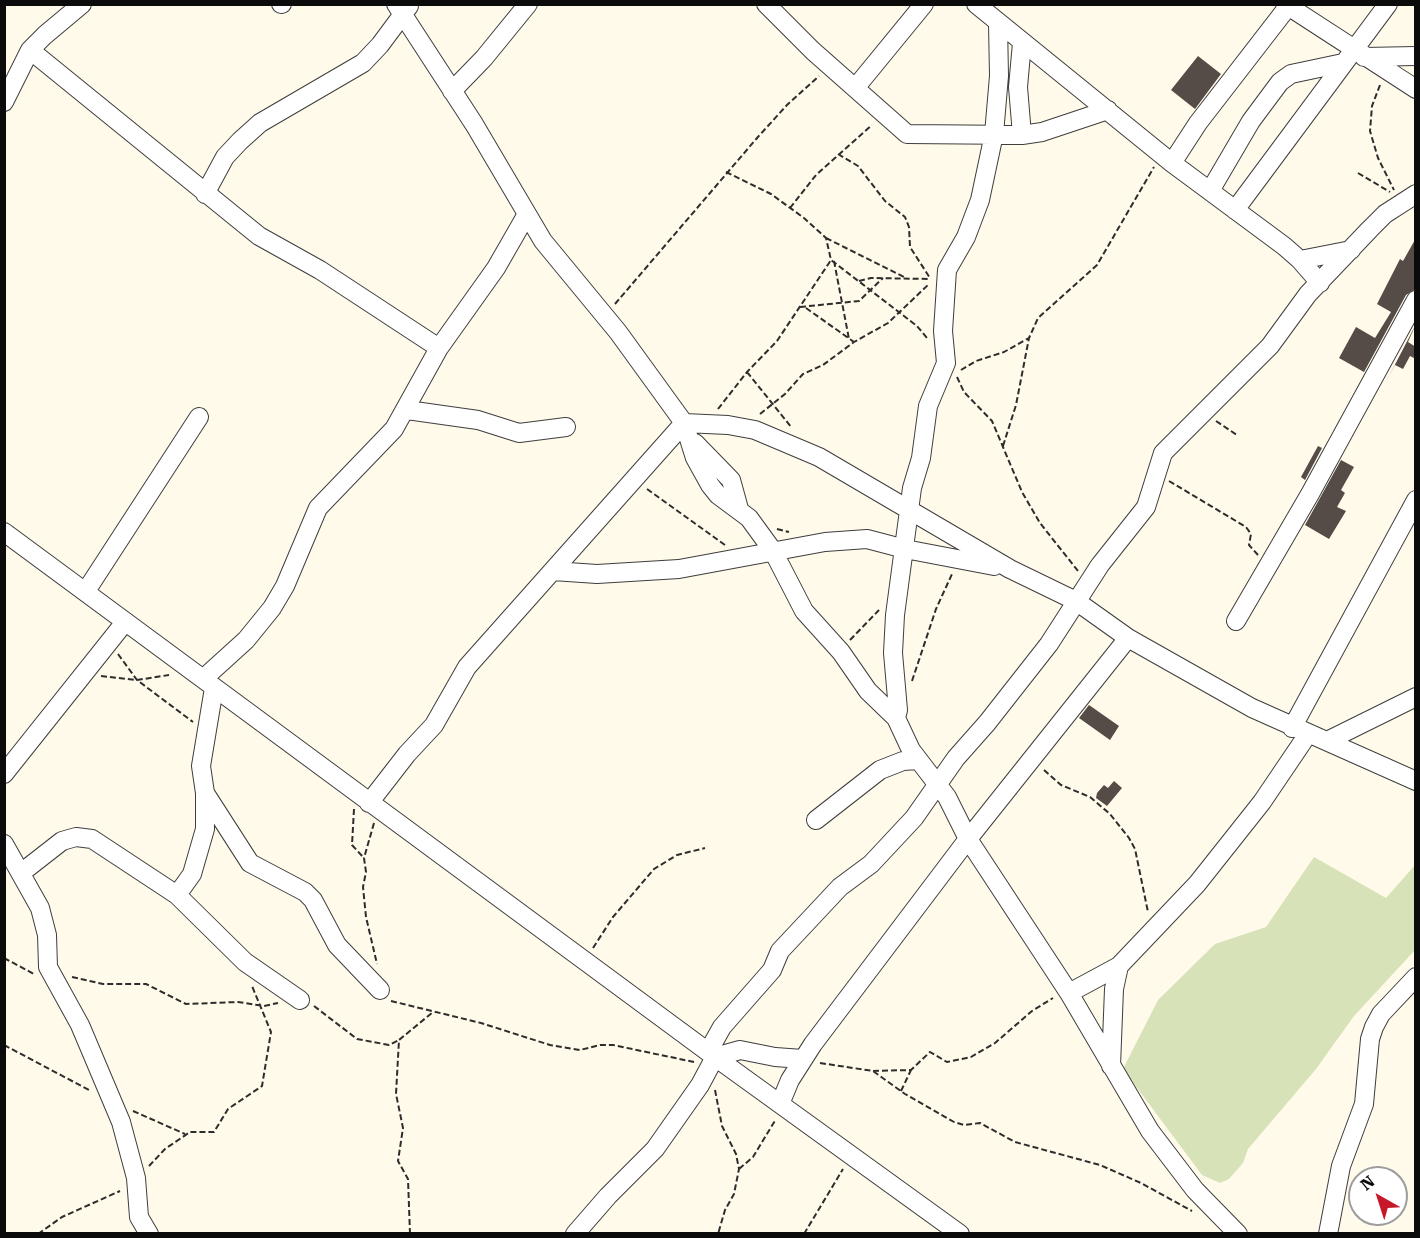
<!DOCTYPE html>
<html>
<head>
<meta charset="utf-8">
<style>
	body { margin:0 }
	#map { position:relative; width:1420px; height:1238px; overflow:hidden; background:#fffae9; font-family:"Roboto Serif",serif }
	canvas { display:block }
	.frame { position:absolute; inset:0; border:6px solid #0b0b0b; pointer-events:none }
	.north { position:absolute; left:1348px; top:1166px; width:60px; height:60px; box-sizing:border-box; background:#fff; border:2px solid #9d9d9d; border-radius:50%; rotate:321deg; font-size:16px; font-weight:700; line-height:24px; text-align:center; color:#0b0b0b }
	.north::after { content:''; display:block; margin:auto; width:21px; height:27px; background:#c61829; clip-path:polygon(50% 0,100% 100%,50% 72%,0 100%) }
</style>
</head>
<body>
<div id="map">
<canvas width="1420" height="1238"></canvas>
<div class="frame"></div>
<div class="north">N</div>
</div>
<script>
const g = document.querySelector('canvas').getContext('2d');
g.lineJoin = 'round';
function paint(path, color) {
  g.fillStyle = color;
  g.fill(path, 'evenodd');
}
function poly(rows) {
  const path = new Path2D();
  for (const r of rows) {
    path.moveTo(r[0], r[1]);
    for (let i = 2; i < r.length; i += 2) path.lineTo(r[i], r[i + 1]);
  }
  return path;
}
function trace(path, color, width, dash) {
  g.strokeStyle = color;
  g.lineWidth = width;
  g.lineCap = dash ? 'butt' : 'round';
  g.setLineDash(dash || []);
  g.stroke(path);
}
paint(poly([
	[1314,857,1386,898,1415,865,1415,950,1354,1016,1316,1069,1248,1149,1243,1163,1229,1179,1220,1183,1202,1175,1123,1069,1158,1000,1215,944,1266,927]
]), '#d7e2b9');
paint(poly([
	[1198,56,1221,74,1195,109,1171,90],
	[1416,238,1416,289,1406,295,1364,372,1339,358,1356,327,1375,338,1391,312,1377,304,1400,259,1403,261],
	[1416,324,1408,342,1416,347,1416,359,1410,356,1403,369,1395,365,1385,384],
	[1318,446,1322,448,1305,480,1301,477],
	[1341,460,1354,467,1341,490,1345,493,1337,507,1346,511,1329,539,1305,525],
	[1089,705,1119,726,1110,740,1079,718],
	[1114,781,1122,788,1107,806,1096,798,1097,793,1104,785,1108,788]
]), '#554b47');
const minor = poly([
	[281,4,282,4],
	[396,4,474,124,543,241,618,332,684,423,695,458,710,485,718,495,749,518,773,551,804,611,841,652,868,691,896,718,911,750,947,797,968,839,1069,993,1150,1131,1195,1190,1238,1234],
	[766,4,813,51,907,134,1022,135,1042,132,1108,110],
	[976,4,1172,163,1284,246,1300,260,1320,283],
	[1285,4,1416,89],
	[30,50,259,236,320,270,439,348],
	[1364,57,1416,56],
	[856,87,924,4],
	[452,91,484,58,528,4],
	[4,102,30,50,45,35,82,4],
	[1022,135,1018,87,1022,43],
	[1172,163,1198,123,1290,4],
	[1210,191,1251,121,1280,82,1291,74,1343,63],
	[205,194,225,157,240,141,260,123,363,63,380,45,409,6],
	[1235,210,1388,4],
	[1300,260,1351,250],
	[407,410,478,420,519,433,566,427],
	[695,443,731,480,739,509],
	[4,532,715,1057,960,1234],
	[553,571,597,574,679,569,825,542,867,539,905,549,994,566],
	[86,591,199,417],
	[1236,621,1310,494,1416,300],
	[203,679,246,640,272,608,285,586,318,508,394,429,439,348,496,268,527,214],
	[896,718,898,710,893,653,895,615,912,488,921,458,928,406,946,363,943,331,947,270,966,237,980,200,994,134,999,76,998,24],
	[1292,728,1416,500],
	[1327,741,1416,697],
	[4,774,125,622],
	[205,793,250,863,305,892,313,900,337,945,380,990],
	[369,803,407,754,434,725,467,667,684,423,728,425,755,430,819,457,1010,569,1076,601,1128,638,1252,708,1416,781],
	[816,820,880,770,903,761,918,760],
	[4,844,40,908,47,935,48,967,80,1025,121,1122,136,1178,139,1217,149,1234],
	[21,873,62,841,76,837,92,839,177,895,245,962,300,1000],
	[177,895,192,874,205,829,205,793,201,766,214,688],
	[1069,993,1119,966],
	[708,1052,722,1027,772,970,780,951,840,887,871,864,914,818,956,758,987,723,1049,644,1100,565,1146,507,1163,453,1270,346,1308,294,1370,229,1385,214,1416,194],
	[1111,1066,1114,989,1119,966,1197,884,1262,802,1308,734],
	[780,1104,790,1080,813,1044,968,839,1128,638],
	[575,1234,608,1196,655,1149,700,1085,715,1057,740,1050,775,1057,803,1059],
	[1328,1234,1341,1166,1364,1104,1370,1039,1374,1027,1381,1014,1416,977]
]);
trace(minor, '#3e3e3e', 20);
trace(poly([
	[1380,85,1372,106,1370,131,1378,158,1394,190],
	[838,154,858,166,885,201,905,217,909,227,910,247,930,278],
	[726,172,771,194,804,218,826,238,831,260,917,326,927,338],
	[1358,173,1390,192],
	[790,208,816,175,872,125],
	[826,238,906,278],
	[834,261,849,339],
	[859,281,871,278,930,279],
	[615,304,757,138,787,105,819,76],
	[800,307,859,301,883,278],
	[806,308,854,342],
	[961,370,976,361,1004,352,1029,338],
	[747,372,792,428],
	[957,377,964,392,992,421,1022,492,1040,523,1078,571],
	[718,409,747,372,777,341,831,260],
	[760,414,785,394,803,374,823,365,854,342,888,323,929,284],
	[1216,421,1237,435],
	[1003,446,1016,405,1029,338,1038,318,1097,265,1154,167],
	[1169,481,1246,527,1251,534,1249,545,1258,555],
	[647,489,725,545],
	[777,529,789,532],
	[850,640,879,610],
	[118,654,137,680,193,722],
	[101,676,137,680,169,675],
	[912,681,936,609,952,574],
	[1044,770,1061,785,1090,797,1110,814,1129,838,1135,849,1148,912],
	[354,809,352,845,364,858],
	[374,823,364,858,366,872,363,887,366,917,377,964],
	[593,948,613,917,654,869,677,855,705,848],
	[4,958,34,974],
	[72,977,103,984,146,984,186,1004,238,1002,264,1006,278,1003],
	[391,1001,481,1023,550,1045,580,1050,600,1045,613,1045,694,1062],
	[314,1006,357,1039,389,1045,399,1040],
	[4,1045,89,1090],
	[820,1063,873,1071,905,1094,954,1122,964,1125,980,1123,1015,1142,1100,1165,1141,1183,1192,1211],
	[873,1071,911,1070,930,1052,947,1062,971,1057,995,1043,1032,1011,1053,998],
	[715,1090,722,1126,736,1154,739,1169,734,1194,725,1210,718,1234],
	[901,1091,911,1070],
	[133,1111,185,1134],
	[149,1166,165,1149,190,1132,214,1132,228,1109,262,1086,271,1032,252,986],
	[739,1169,753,1157,776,1119],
	[38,1234,62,1217,120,1191],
	[410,1234,408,1179,398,1161,403,1128,396,1094,399,1040,433,1012],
	[804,1234,843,1169]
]), '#2d2d2d', 2, [6, 3]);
trace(minor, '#fff', 18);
</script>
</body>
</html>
